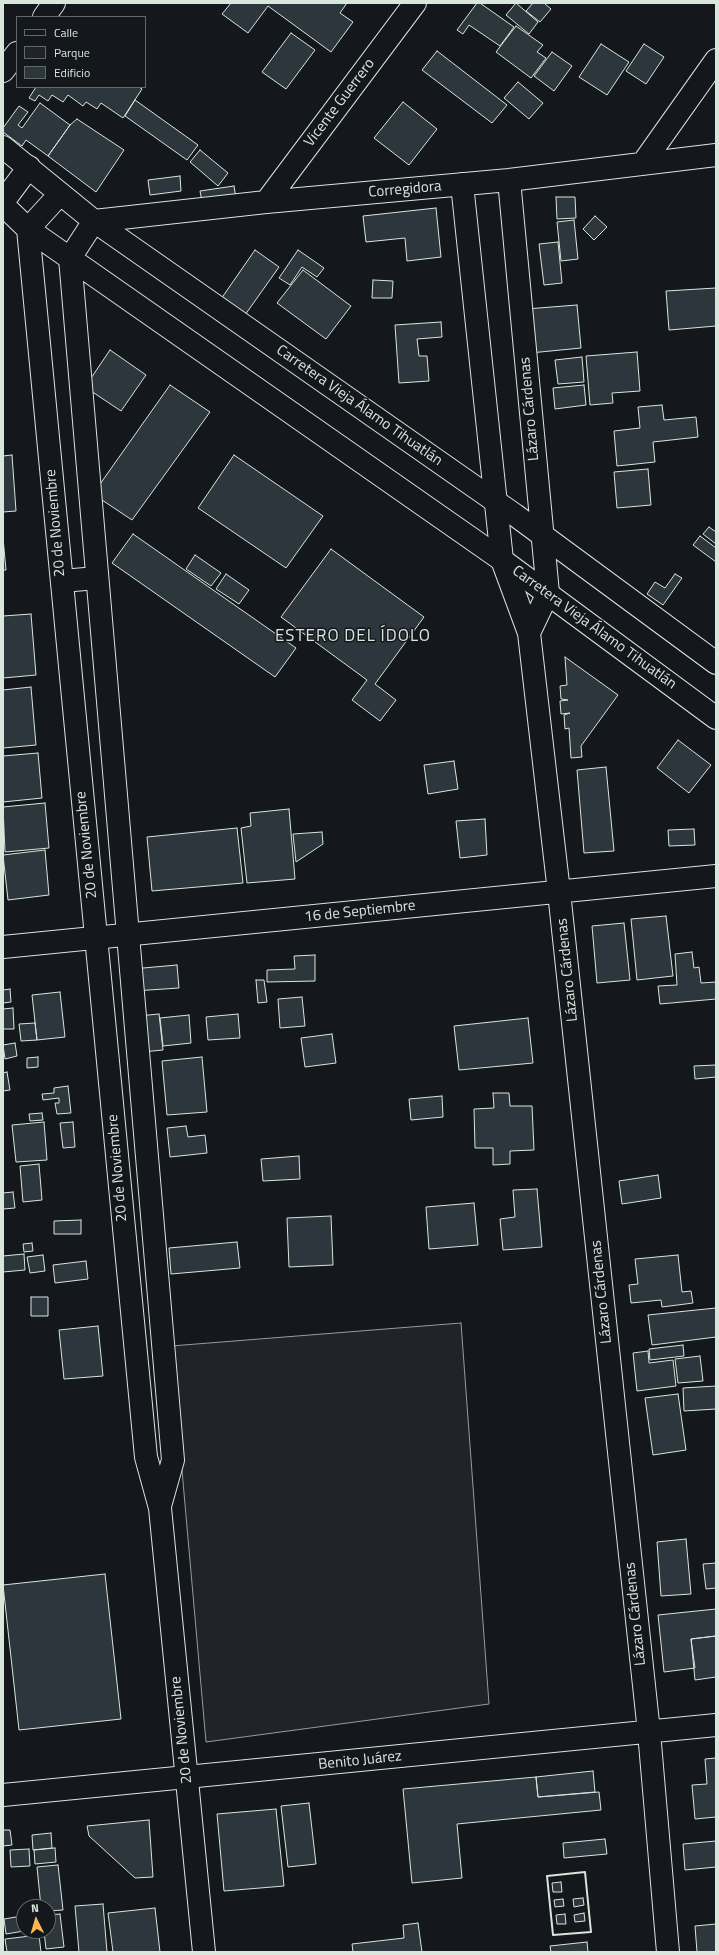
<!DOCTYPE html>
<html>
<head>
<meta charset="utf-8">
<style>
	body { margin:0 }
	#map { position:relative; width:719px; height:1955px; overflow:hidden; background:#14181c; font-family:"Titillium Web",sans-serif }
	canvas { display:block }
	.frame { position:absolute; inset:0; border:4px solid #d8e6dc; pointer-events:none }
	.legend { position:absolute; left:16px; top:16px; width:130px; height:72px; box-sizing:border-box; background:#14181c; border:1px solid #626a69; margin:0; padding:5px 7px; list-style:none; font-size:12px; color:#d8e6dc }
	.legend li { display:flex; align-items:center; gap:8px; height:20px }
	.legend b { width:20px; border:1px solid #626a69 }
	.north { position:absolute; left:16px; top:1899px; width:40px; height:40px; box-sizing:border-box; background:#14181c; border:1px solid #626a69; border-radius:50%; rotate:355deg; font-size:11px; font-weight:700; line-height:16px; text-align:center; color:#d8e6dc }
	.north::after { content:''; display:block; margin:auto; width:14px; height:18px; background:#ffb74d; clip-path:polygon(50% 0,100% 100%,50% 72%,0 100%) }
</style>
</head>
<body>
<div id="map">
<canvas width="719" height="1955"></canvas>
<div class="frame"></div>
<ul class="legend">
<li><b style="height:5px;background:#14181c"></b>Calle</li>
<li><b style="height:11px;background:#202428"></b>Parque</li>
<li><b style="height:11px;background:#2c363c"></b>Edificio</li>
</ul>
<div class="north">N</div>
</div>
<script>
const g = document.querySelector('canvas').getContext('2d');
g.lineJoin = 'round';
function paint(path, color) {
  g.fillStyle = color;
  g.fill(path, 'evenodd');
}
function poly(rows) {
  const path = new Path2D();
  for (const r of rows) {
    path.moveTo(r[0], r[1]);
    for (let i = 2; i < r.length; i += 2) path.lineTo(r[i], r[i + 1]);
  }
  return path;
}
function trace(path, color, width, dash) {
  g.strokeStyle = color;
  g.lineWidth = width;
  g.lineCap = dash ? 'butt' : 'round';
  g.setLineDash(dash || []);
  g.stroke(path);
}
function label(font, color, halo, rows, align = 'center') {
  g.font = font + ' "Titillium Web",sans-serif';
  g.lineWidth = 3;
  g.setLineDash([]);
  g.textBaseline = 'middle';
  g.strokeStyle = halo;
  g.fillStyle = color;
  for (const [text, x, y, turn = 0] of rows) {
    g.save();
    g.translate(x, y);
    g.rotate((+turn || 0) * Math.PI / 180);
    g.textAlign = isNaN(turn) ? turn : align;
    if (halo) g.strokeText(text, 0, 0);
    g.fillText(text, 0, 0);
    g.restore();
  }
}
const green = poly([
	[461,1323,489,1704,206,1742,171,1346,461,1323]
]);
paint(green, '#202428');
trace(green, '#939e99', 1);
const building = poly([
	[231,3,347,3,340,13,353,22,331,52,268,6,248,33,222,14,231,3],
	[477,3,480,3,514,27,500,46,469,25,463,34,457,30,477,3],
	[516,3,538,22,529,34,506,15,516,3],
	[533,3,544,3,551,9,540,22,526,11,533,3],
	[516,26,543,45,537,52,546,58,531,78,496,52,516,26],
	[291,33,315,50,286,89,262,72,291,33],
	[601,44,629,62,607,95,579,77,601,44],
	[644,44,664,57,646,84,626,71,644,44],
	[437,51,507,105,492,123,422,70,437,51],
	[552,52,572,66,554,91,534,76,552,52],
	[518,82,543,103,529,119,504,98,518,82],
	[36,87,139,87,142,89,123,118,101,103,97,109,86,102,83,106,68,95,63,102,52,95,48,101,39,95,35,101,29,98,36,87],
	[135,100,198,145,187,160,125,116,135,100],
	[403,102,437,129,409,165,374,138,403,102],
	[40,103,70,125,48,156,26,140,22,146,3,132,3,128,19,106,28,112,18,125,22,128,40,103],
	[77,119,124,150,96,192,48,156,70,125,77,119],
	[200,150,228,173,218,186,190,162,200,150],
	[180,176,181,191,150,195,148,180,180,176],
	[234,186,236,198,202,202,200,191,234,186],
	[556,197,575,197,576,218,557,219,556,197],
	[436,208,441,257,407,261,405,238,366,242,363,216,436,208],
	[595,216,607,227,594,240,583,229,595,216],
	[574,220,578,259,561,261,557,222,574,220],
	[558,242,562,283,544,285,539,244,558,242],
	[255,250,279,267,245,315,221,299,255,250],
	[298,250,324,268,317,277,302,267,290,285,279,278,298,250],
	[303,270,351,306,326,339,277,303,303,270],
	[373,280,393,281,392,298,372,298,373,280],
	[716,288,716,326,669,330,666,291,716,288],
	[577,305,581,348,530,353,526,309,577,305],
	[441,322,442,337,417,339,419,356,427,356,429,381,399,383,395,325,441,322],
	[110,350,146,375,121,411,85,387,110,350],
	[637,352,640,391,612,393,613,403,590,405,586,356,637,352],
	[582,357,584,382,558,384,555,360,582,357],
	[170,385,210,412,132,520,93,494,170,385],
	[584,385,586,405,555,409,553,388,584,385],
	[662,405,664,420,696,417,698,437,653,442,655,462,617,466,614,431,640,428,638,407,662,405],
	[12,455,16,511,3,512,3,456,12,455],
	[234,455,323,516,286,568,198,508,234,455],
	[648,469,651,505,617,508,614,472,648,469],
	[709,527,716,532,716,544,703,534,709,527],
	[133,534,296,648,275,677,112,563,133,534],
	[700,536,716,548,716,562,693,545,700,536],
	[3,538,6,570,3,570,3,538],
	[331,549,424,617,375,684,396,700,380,721,352,700,367,680,281,617,331,549],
	[195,555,221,573,211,586,186,569,195,555],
	[226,574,249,590,239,604,216,589,226,574],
	[675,574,682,578,663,605,647,594,655,582,665,588,675,574],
	[31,614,36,675,3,678,3,616,31,614],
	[565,657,618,695,581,746,582,757,571,758,569,728,565,729,564,715,570,713,561,714,560,701,568,700,561,699,560,686,567,685,565,657],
	[31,687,36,745,3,748,3,690,31,687],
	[678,740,711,765,689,793,657,768,678,740],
	[38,753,42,798,3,802,3,756,38,753],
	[454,761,458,789,428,794,424,765,454,761],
	[606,767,614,851,584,853,577,770,606,767],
	[45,803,49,848,5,852,3,807,45,803],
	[289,809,295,879,247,883,241,828,251,826,250,813,289,809],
	[485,819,487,855,460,858,456,821,485,819],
	[237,828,243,883,152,891,147,837,237,828],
	[694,829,695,845,669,846,668,830,694,829],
	[322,832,323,844,296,862,293,834,322,832],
	[45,850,49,895,8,900,3,855,45,850],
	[666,916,673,976,637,980,631,919,666,916],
	[624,923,630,980,597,983,592,926,624,923],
	[692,952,694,968,699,967,701,983,716,982,716,999,660,1004,658,986,677,985,675,954,692,952],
	[315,955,315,981,267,982,267,970,295,969,294,956,315,955],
	[177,965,179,988,134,991,132,969,177,965],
	[256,980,264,980,267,1002,258,1003,256,980],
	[10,989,11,1002,3,1003,3,990,10,989],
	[60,992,65,1037,37,1040,32,995,60,992],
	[302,997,305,1026,280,1028,278,999,302,997],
	[13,1008,14,1029,3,1029,3,1009,13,1008],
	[159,1014,163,1050,142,1052,138,1016,159,1014],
	[238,1014,240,1038,208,1040,206,1017,238,1014],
	[189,1015,191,1043,163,1046,160,1018,189,1015],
	[528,1018,533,1063,459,1070,454,1026,528,1018],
	[35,1023,37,1040,21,1041,19,1024,35,1023],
	[332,1034,336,1063,305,1067,301,1038,332,1034],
	[15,1043,17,1056,5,1059,3,1045,15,1043],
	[38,1057,38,1067,27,1068,27,1058,38,1057],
	[202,1057,207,1112,167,1115,162,1061,202,1057],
	[716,1065,716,1077,695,1079,694,1066,716,1065],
	[7,1072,10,1090,3,1091,3,1073,7,1072],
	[68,1086,71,1113,57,1114,55,1103,59,1103,59,1098,43,1100,42,1094,54,1093,54,1088,68,1086],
	[493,1093,509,1093,510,1106,532,1106,534,1150,510,1151,510,1164,493,1165,493,1148,475,1148,474,1109,494,1108,493,1093],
	[442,1096,443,1117,411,1120,409,1099,442,1096],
	[42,1113,43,1120,30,1121,29,1114,42,1113],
	[44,1122,47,1160,16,1162,12,1125,44,1122],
	[73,1122,75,1147,63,1148,60,1123,73,1122],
	[186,1126,188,1137,205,1135,207,1153,170,1157,167,1128,186,1126],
	[299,1156,300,1179,263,1181,261,1159,299,1156],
	[39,1164,42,1200,23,1202,20,1166,39,1164],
	[658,1175,661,1198,622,1204,619,1181,658,1175],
	[537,1189,542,1247,503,1250,500,1219,515,1217,513,1190,537,1189],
	[13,1192,15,1208,3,1209,3,1193,13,1192],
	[474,1203,478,1245,429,1249,426,1207,474,1203],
	[331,1216,333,1265,289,1267,287,1218,331,1216],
	[81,1220,81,1234,54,1234,54,1221,81,1220],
	[237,1242,240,1268,171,1274,169,1248,237,1242],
	[32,1243,33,1251,24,1252,23,1244,32,1243],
	[24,1254,25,1270,3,1272,3,1256,24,1254],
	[43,1255,45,1271,30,1273,27,1257,43,1255],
	[678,1255,682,1292,691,1291,693,1303,662,1307,661,1300,631,1303,629,1285,638,1284,635,1259,678,1255],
	[86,1261,88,1279,55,1283,53,1265,86,1261],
	[31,1297,48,1297,48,1316,31,1316,31,1297],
	[716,1308,716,1337,652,1345,648,1315,716,1308],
	[98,1326,103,1376,64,1379,59,1330,98,1326],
	[683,1345,684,1356,650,1360,649,1349,683,1345],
	[648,1351,649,1363,673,1360,676,1386,637,1391,633,1353,648,1351],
	[700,1356,703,1381,678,1383,675,1359,700,1356],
	[716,1386,716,1409,684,1411,683,1388,716,1386],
	[678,1394,686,1450,653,1455,645,1398,678,1394],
	[686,1539,691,1594,661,1596,657,1542,686,1539],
	[716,1563,716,1588,706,1589,703,1564,716,1563],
	[105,1574,121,1719,19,1730,3,1585,105,1574],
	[716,1609,716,1636,691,1639,695,1668,664,1672,658,1615,716,1609],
	[716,1636,716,1677,695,1680,691,1639,716,1636],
	[716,1758,716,1817,695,1819,692,1785,707,1784,705,1759,716,1758],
	[593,1771,595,1792,538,1797,536,1777,593,1771],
	[536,1777,538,1797,599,1792,601,1810,457,1824,462,1878,412,1883,403,1789,536,1777],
	[309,1803,316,1864,288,1867,281,1806,309,1803],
	[276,1809,284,1886,224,1891,217,1814,276,1809],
	[149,1820,153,1877,135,1878,89,1836,87,1826,149,1820],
	[3,1830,10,1830,12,1845,3,1846,3,1830],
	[51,1833,52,1848,33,1850,32,1835,51,1833],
	[605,1839,607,1854,564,1858,563,1843,605,1839],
	[716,1841,716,1867,685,1870,683,1844,716,1841],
	[55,1848,56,1862,35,1864,34,1850,55,1848],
	[29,1849,30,1866,11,1867,10,1850,29,1849],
	[58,1865,63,1910,48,1911,48,1907,41,1907,37,1867,58,1865],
	[561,1882,562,1892,553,1892,552,1883,561,1882],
	[583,1898,584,1905,574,1907,573,1899,583,1898],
	[563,1899,564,1906,555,1907,554,1900,563,1899],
	[103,1904,107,1952,79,1952,75,1906,103,1904],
	[155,1908,160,1952,113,1952,108,1913,155,1908],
	[584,1913,585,1921,575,1922,574,1915,584,1913],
	[60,1914,64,1947,46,1949,44,1931,48,1931,48,1915,60,1914],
	[565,1914,566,1924,557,1924,556,1915,565,1914],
	[22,1916,24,1931,6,1934,4,1919,22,1916],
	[418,1923,422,1952,353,1952,352,1944,404,1938,403,1925,418,1923],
	[716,1924,716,1952,697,1952,695,1926,716,1924],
	[39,1935,41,1952,7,1952,5,1939,39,1935],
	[587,1942,588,1952,551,1952,550,1946,587,1942]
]);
paint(building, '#2c363c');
trace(building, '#d8e6dc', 1);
const minor = poly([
	[44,17,54,3],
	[3,71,17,53],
	[643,163,716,60],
	[509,180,548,593,529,633],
	[462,184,502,560,529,633,559,892,649,1732,668,1952],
	[3,202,29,167],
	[266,202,415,3],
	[94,221,266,202,509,180,716,155],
	[62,581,97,578],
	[3,947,716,876],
	[3,1795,716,1725]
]);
const major = poly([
	[3,147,94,221,515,515,716,663],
	[60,194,28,229,146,1457,160,1508,204,1952],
	[3,205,28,229,502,560,716,718],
	[94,221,70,258,173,1460,160,1506]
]);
trace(minor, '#d8e6dc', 24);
trace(major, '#d8e6dc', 24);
trace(minor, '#14181c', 22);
trace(major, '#14181c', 22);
trace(poly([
	[585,1872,591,1932,553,1935,547,1876,585,1872]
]), '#d8e6dc', 2);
label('15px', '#d8e6dc', '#14181c', [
	["Vicente Guerrero",340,103,-53],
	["Corregidora",405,190,-5],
	["Carretera Vieja Álamo Tihuatlán",359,406,35],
	["Lázaro Cárdenas",530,409,-95],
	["20 de Noviembre",56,523,-95],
	["Carretera Vieja Álamo Tihuatlán",594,628,36],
	["20 de Noviembre",87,845,-96],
	["16 de Septiembre",360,912,-6],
	["Lázaro Cárdenas",568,970,-96],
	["20 de Noviembre",118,1168,-95],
	["Lázaro Cárdenas",602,1292,-96],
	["Lázaro Cárdenas",636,1614,-96],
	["20 de Noviembre",182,1730,-96],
	["Benito Juárez",360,1761,-6]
]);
g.letterSpacing = '1px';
label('17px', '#d8e6dc', '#14181c', [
	["ESTERO DEL ÍDOLO",353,637]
]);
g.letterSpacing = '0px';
</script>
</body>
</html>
